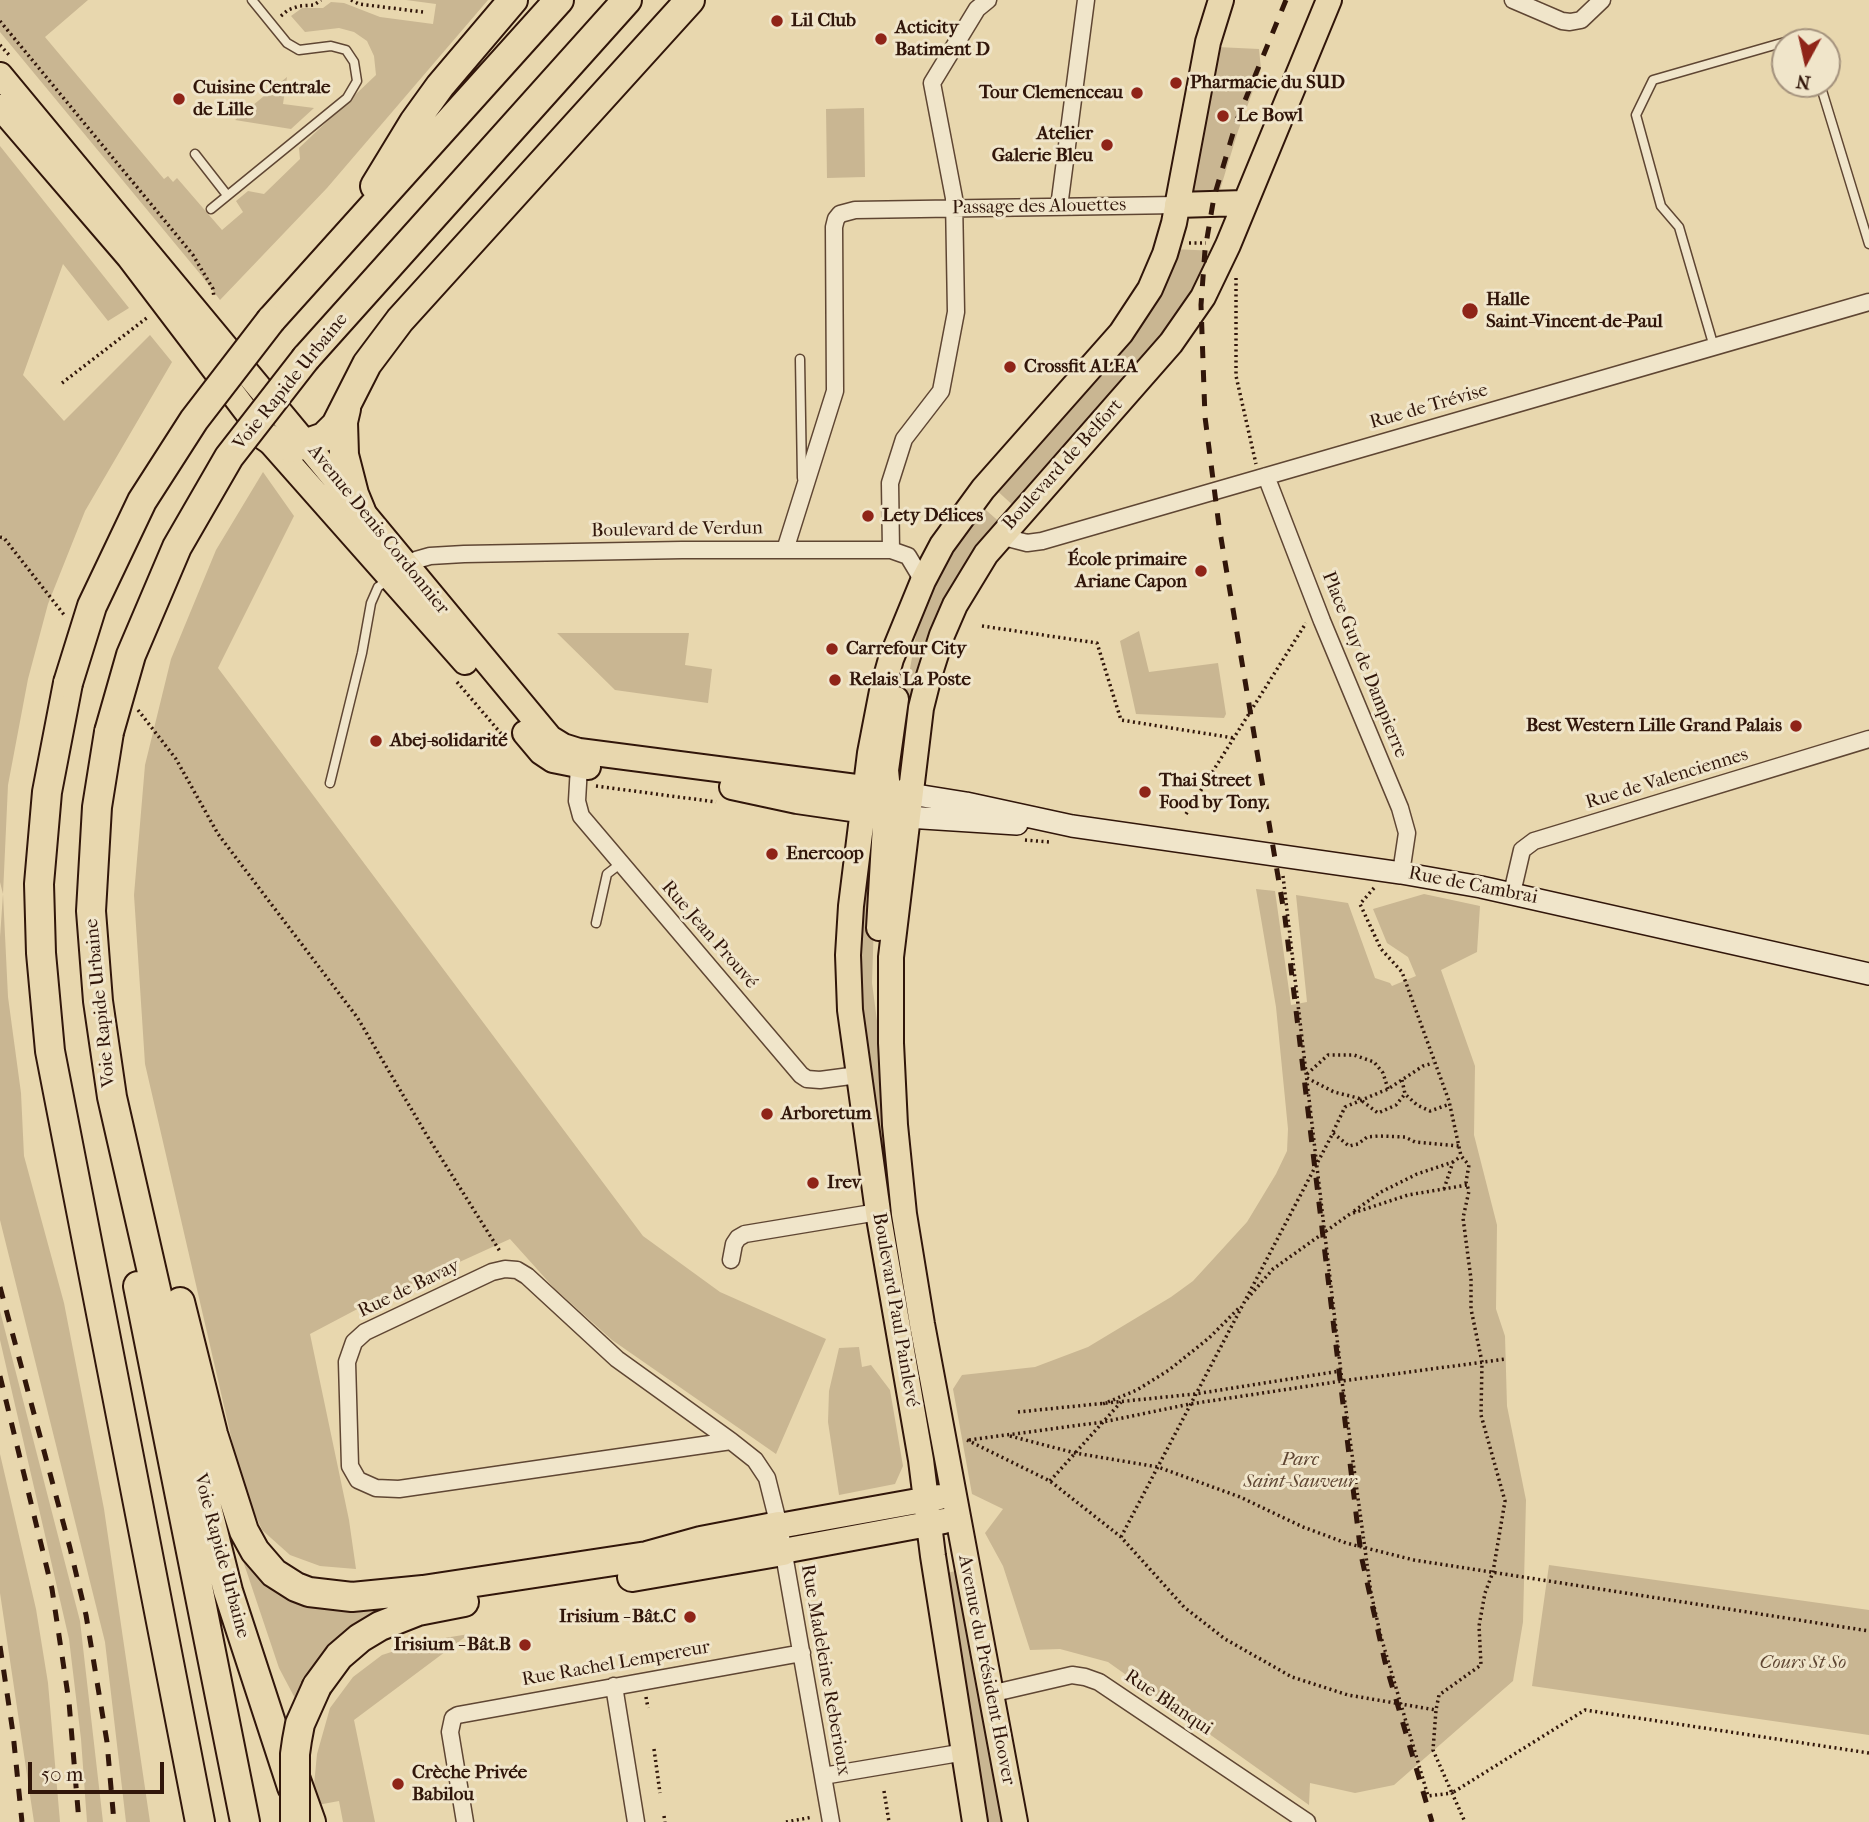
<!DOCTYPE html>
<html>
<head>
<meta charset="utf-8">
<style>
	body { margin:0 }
	#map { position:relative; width:1869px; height:1822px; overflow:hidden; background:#e8d7ae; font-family:"IM FELL French Canon",serif }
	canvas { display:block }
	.north { position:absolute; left:1771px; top:28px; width:70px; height:70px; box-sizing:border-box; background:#f0e5ca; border:2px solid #a4927d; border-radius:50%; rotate:188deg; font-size:19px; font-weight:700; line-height:28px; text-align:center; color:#31160a }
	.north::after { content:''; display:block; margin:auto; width:24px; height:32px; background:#8f2418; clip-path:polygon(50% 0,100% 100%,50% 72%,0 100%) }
	.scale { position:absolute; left:28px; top:1762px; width:136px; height:32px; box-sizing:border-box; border:4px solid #31160a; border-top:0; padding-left:9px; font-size:21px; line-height:24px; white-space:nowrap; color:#31160a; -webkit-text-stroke:5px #f0e5ca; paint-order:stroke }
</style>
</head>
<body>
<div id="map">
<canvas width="1869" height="1822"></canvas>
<div class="north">N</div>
<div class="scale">50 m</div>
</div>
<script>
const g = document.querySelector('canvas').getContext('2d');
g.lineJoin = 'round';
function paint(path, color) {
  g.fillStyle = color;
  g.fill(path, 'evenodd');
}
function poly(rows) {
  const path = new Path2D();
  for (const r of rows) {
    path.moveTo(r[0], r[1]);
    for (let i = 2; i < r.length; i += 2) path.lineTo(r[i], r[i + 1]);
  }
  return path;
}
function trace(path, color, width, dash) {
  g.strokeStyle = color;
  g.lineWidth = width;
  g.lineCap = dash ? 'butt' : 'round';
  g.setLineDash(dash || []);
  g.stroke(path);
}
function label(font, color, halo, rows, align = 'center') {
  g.font = font + ' "IM FELL French Canon",serif';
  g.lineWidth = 6;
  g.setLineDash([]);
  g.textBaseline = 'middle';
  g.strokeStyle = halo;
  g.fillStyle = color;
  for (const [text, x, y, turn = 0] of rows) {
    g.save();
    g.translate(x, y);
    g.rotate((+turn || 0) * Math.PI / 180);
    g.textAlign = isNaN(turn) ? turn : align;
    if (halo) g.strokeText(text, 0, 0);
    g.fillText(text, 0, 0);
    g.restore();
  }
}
paint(poly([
	[0,0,88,0,45,37,164,179,168,176,173,182,177,178,222,230,243,212,236,201,248,191,264,194,300,159,299,148,376,75,374,56,367,41,354,32,339,28,305,32,291,16,302,8,323,8,331,2,344,3,380,17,433,24,436,4,406,0,488,0,327,188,220,300,201,275,0,32],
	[1217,47,1259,49,1261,69,1238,131,1219,193,1191,194],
	[287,77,283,104,314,108,291,129,235,120],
	[864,108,865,177,827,178,826,109],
	[0,146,129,308,108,321,63,264,23,375,64,421,150,335,172,362,85,511,48,604,28,679,8,785,3,894,8,997,21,1093,24,1156,64,1303,104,1509,150,1822,126,1822,105,1642,0,1220,0,937,3,894,0,882,0,539,4,537,0,534],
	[1173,249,1217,251,1194,301,1017,509,993,487],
	[263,472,294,516,218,668,643,1236,720,1292,826,1339,776,1454,612,1340,554,1288,510,1239,365,1305,310,1334,349,1520,356,1569,320,1566,290,1555,262,1530,242,1484,145,1064,134,895,145,765,171,659,216,550],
	[979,504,1003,525,978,555,906,750,896,748,920,612,936,577],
	[1139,631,1149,672,1218,663,1226,714,1224,718,1136,714,1120,641],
	[557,633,689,633,685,665,712,669,708,703,615,690],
	[866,860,876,861,872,983,926,1391,919,1392,887,1209,858,983],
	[1256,889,1275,891,1291,1005,1307,1002,1296,895,1348,903,1375,978,1390,983,1392,986,1416,976,1408,957,1387,943,1373,909,1424,894,1480,906,1477,952,1441,970,1475,1066,1474,1135,1497,1225,1496,1309,1505,1336,1507,1406,1526,1500,1523,1622,1513,1681,1394,1785,1355,1793,1310,1783,1309,1805,1108,1662,1060,1649,1030,1650,1003,1566,985,1533,1003,1509,972,1494,953,1389,962,1375,1035,1367,1088,1347,1171,1297,1193,1281,1247,1222,1276,1174,1287,1151,1288,1129,1276,1007],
	[0,1311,80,1621,103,1822,87,1822,81,1739,69,1639,0,1340],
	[859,1347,862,1367,871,1365,890,1390,903,1466,895,1484,839,1495,828,1422,829,1391,839,1348],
	[0,1454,36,1609,48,1683,60,1822,34,1822,0,1593],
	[236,1540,266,1577,431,1599,298,1704,279,1668],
	[1549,1565,1869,1610,1869,1735,1532,1686],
	[958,1570,1008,1822,984,1822,948,1573],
	[469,1634,354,1720,375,1822,343,1822,339,1801,312,1806,317,1754,330,1708,353,1677,382,1655,426,1641]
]), '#c9b692');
const lane = poly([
	[1786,42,1801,38,1802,42],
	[1820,84,1869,244],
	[195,154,227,195],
	[211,209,347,98,357,81,354,62,346,50,331,46,299,50,287,43,252,0],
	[1714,347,1679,227,1661,206,1636,115,1653,80,1785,42],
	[800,359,802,478],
	[330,783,362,653,371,603,378,587,388,580],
	[596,923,607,874,620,864]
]);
const street = poly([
	[1513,0,1562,21,1570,22,1581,20,1602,0],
	[1059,207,1086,0],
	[1266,476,1322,621,1400,808,1407,833,1401,873],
	[1000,536,1027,543,1042,541,1869,302],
	[785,550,835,391,834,227,836,219,840,214,855,210,1177,205],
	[891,550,890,483,904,439,941,391,956,312,954,198,932,83,977,9,988,0],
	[416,560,430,556,464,554,682,550,891,550,908,556,923,581],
	[579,766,577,801,581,816,801,1075,807,1079,820,1080,858,1075],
	[1512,893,1522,850,1534,841,1869,739],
	[731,1260,734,1244,738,1238,745,1234,878,1212],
	[731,1441,399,1489,376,1488,358,1480,350,1466,347,1362,354,1342,365,1332,492,1272,505,1269,517,1270,527,1276,617,1359,731,1441,755,1460,767,1478,779,1526,831,1822],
	[614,1686,636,1822],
	[990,1694,1072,1675,1085,1677,1099,1682,1307,1822],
	[823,1776,965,1752],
	[465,1822,450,1732,453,1718,458,1715,802,1653]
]);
const secondary = poly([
	[910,794,966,803,1072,826,1401,873,1481,887,1869,974],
	[907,817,1017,824]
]);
const primary = poly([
	[0,75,550,738,563,746,579,751,910,794],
	[0,107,129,257,265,436,465,662],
	[1177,205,1244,203],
	[525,733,541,752,553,760,588,767],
	[732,787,797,801,907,817],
	[877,802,883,814,885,825,879,928],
	[894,804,888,791,886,770,896,699],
	[779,1526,940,1497],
	[783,1551,944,1521],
	[975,1822,933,1556,921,1460,878,1212,850,1010,848,955,851,906,870,753,882,691,891,659,923,581,942,545,983,489,1121,333,1150,289,1165,254,1174,223,1208,42,1221,0],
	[1015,1822,922,1324,904,1214,895,1125,891,1043,891,957,921,708,929,676,942,635,955,605,986,554,1171,343,1203,297,1228,245,1329,0]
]);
const highway = poly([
	[375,186,414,122,440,86,513,0],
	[271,320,559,0],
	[306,358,627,0],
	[346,409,343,422,344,455,354,494,361,511],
	[265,436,274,442,293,448,324,437,336,425,367,364,400,320,690,0],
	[68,683,47,792,39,884,41,953,50,1051,200,1822],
	[109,732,97,807,91,911,98,1001,112,1097,192,1447,228,1591,292,1787],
	[138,1286,245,1822],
	[180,1302,213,1434,244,1531,255,1551,274,1573,296,1587,309,1592,352,1597,423,1590,647,1556,701,1541,779,1526],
	[632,1577,783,1551],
	[317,1686,339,1656,360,1638,380,1626,418,1611,464,1602],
	[296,1780,311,1822]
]);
trace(lane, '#5f4633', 11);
trace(street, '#5f4633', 19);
trace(secondary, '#31160a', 24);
trace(primary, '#31160a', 28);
trace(highway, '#31160a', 32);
trace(poly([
	[351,0,359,4,423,12],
	[281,16,288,10,299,6,314,5,321,0],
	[0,21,193,255,213,289,214,298],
	[0,45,10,56],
	[1189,243,1206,243],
	[1236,278,1236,376,1256,464],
	[62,383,148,317],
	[0,537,4,538,65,616],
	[982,626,1097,643,1121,720,1234,738],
	[457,682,504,737],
	[138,710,176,759,218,834,357,1017,426,1134,501,1253],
	[596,786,716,802],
	[1186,814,1306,623],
	[1025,840,1049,842],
	[1283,876,1342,1381,1371,1593,1381,1637,1428,1796,1452,1793,1465,1822],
	[1374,888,1360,904,1381,949,1402,972,1449,1101,1461,1156,1469,1165,1466,1182,1469,1191,1463,1218,1471,1279,1471,1309,1482,1362,1481,1415,1505,1501,1493,1572,1485,1593,1479,1626,1481,1665,1439,1695,1436,1710],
	[1307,1074,1328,1055,1354,1055,1374,1062,1383,1073,1388,1089],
	[1307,1078,1334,1092,1358,1098,1378,1113,1396,1105,1405,1094],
	[1402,1080,1405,1094,1417,1105,1430,1111,1450,1104],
	[1333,1132,1345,1107,1388,1089,1423,1066,1433,1063],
	[1444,1189,1453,1162,1461,1156],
	[1354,1211,1381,1192,1417,1174,1453,1162],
	[1247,1299,1273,1269,1350,1214,1408,1195,1467,1185],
	[1103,1404,1137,1390,1169,1370,1209,1338,1240,1307],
	[1018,1412,1195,1394,1340,1371],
	[1010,1436,1075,1453,1158,1467,1240,1497,1303,1527,1346,1543,1414,1560,1869,1631],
	[967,1440,1050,1481,1121,1537,1184,1607,1225,1639,1292,1677,1348,1695,1436,1710,1433,1750,1452,1793,1585,1710,1869,1753],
	[969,1440,1103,1422,1190,1404,1342,1381,1506,1359],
	[1050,1481,1121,1402],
	[1121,1537,1333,1133,1349,1146,1358,1144,1367,1137,1379,1136,1405,1137,1415,1142,1459,1146],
	[646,1697,648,1708],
	[654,1749,660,1793],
	[884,1791,889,1822],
	[664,1816,665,1822],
	[786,1822,813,1817]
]), '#31160a', 3.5, [2, 3.5]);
trace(lane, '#f0e5ca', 8);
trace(street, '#f0e5ca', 16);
trace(secondary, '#f0e5ca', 21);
trace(primary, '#e8d7ae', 24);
trace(highway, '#e8d7ae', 28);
trace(poly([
	[1286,0,1237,120,1214,197,1205,250,1201,305,1205,417,1219,526,1285,918,1361,1555,1385,1662,1432,1822],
	[0,1287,70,1548,86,1615,107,1742,114,1822],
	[0,1376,52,1589,69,1702,79,1822],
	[0,1646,13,1733,22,1822]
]), '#31160a', 5, [12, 12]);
const highwayBridge = poly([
	[68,683,92,606,142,501,194,420,271,320],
	[109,732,131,655,177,547,229,457,306,358],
	[295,1822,295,1754,297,1740,300,1724,317,1686]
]);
trace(highwayBridge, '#31160a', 32, []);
trace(highwayBridge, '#e8d7ae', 28);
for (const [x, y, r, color] of [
	[777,21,7,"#8f2418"],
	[881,39,7,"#8f2418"],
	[1176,83,7,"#8f2418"],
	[1137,93,7,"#8f2418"],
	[179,99,7,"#8f2418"],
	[1223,116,7,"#8f2418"],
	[1107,145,7,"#8f2418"],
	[1470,311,9,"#8f2418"],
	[1010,367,7,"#8f2418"],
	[868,516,7,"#8f2418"],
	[1201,571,7,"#8f2418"],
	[832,649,7,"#8f2418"],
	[835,680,7,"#8f2418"],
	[1796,726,7,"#8f2418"],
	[376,741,7,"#8f2418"],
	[1145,792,7,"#8f2418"],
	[772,854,7,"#8f2418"],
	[767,1114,7,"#8f2418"],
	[813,1183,7,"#8f2418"],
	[690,1617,7,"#8f2418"],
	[525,1645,7,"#8f2418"],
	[398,1784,7,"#8f2418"]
]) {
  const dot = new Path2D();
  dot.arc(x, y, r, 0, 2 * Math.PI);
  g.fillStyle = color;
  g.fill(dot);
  trace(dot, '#f0e5ca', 2.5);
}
label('bold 19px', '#31160a', '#f0e5ca', [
	["Lil Club",791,21],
	["Acticity",895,28],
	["Batiment D",895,50],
	["Pharmacie du SUD",1190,83],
	["Cuisine Centrale",193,88],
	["de Lille",193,110],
	["Tour Clemenceau",1123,93,"right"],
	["Le Bowl",1237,116],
	["Atelier",1093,134,"right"],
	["Galerie Bleu",1093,156,"right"],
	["Halle",1486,300],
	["Saint-Vincent-de-Paul",1486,322],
	["Crossfit ALEA",1024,367],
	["Lety Délices",882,516],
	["École primaire",1187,560,"right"],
	["Ariane Capon",1187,582,"right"],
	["Carrefour City",846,649],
	["Relais La Poste",849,680],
	["Best Western Lille Grand Palais",1782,726,"right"],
	["Abej-solidarité",390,741],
	["Thai Street",1159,781],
	["Food by Tony",1159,803],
	["Enercoop",786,854],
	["Arboretum",781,1114],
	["Irev",827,1183],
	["Irisium - Bât.C",676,1617,"right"],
	["Irisium - Bât.B",511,1645,"right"],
	["Crèche Privée",412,1773],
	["Babilou",412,1795]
], 'left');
label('19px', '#31160a', '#f0e5ca', [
	["Passage des Alouettes",1039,207,-1],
	["Voie Rapide Urbaine",291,382,-51],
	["Rue de Trévise",1429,407,-16],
	["Boulevard de Belfort",1063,465,-48],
	["Avenue Denis Cordonnier",378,530,51],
	["Boulevard de Verdun",677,530,-1],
	["Place Guy de Dampierre",1364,665,68],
	["Rue de Valenciennes",1667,779,-17],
	["Rue de Cambrai",1473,886,11],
	["Rue Jean Prouvé",709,935,49],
	["Voie Rapide Urbaine",101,1003,-96],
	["Rue de Bavay",409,1289,-26],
	["Boulevard Paul Painlevé",895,1310,80],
	["Voie Rapide Urbaine",221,1556,75],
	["Rue Rachel Lempereur",616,1664,-10],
	["Rue Madeleine Reberioux",825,1670,80],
	["Avenue du Président Hoover",986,1670,79],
	["Rue Blanqui",1168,1703,34]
]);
label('italic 19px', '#5f4633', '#f0e5ca', [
	["Parc",1300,1460],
	["Saint-Sauveur",1300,1482],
	["Cours St So",1803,1663]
]);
</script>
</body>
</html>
